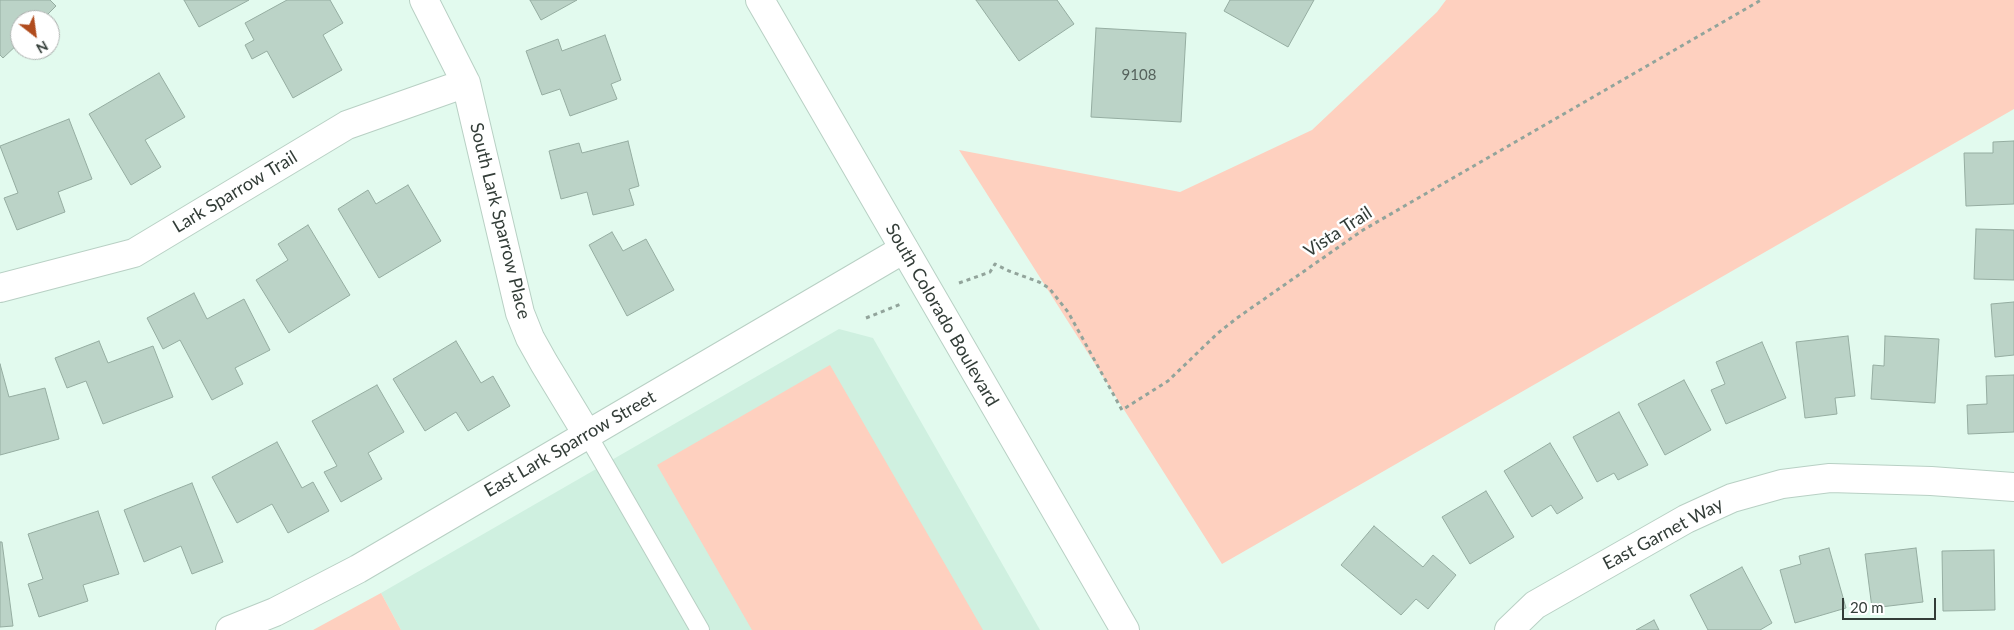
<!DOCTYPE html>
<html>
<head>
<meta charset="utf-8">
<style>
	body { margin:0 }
	#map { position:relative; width:2014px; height:630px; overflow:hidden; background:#e2faee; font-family:Lato,sans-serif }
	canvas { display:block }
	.north { position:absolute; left:10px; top:10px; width:50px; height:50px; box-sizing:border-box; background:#fff; border:1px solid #adb1af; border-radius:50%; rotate:150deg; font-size:14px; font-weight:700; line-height:20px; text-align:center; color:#333d38 }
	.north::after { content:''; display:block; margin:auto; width:18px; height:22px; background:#b14c1e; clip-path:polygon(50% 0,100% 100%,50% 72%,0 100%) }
	.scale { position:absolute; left:1842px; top:598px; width:94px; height:22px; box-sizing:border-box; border:2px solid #333d38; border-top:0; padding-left:6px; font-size:15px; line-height:18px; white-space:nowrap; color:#333d38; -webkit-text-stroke:4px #fff; paint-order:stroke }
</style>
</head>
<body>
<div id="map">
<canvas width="2014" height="630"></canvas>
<div class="north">N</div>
<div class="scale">20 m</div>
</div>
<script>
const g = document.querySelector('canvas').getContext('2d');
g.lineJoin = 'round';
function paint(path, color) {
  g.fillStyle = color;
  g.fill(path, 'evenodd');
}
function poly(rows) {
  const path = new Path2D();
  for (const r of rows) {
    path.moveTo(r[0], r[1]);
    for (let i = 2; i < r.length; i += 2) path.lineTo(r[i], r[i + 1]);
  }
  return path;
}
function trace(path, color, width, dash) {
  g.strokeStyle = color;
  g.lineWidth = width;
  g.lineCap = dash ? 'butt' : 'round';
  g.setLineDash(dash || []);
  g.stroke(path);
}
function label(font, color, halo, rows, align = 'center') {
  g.font = font + ' Lato,sans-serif';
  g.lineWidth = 5;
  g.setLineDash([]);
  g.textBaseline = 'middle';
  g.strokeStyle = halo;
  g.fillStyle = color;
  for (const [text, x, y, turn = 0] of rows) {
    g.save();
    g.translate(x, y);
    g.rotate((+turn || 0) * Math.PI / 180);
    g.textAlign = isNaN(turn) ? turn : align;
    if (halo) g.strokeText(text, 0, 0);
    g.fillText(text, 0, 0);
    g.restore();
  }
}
paint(poly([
	[839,329,873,338,1040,630,401,630,381,593]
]), '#cff0e0');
paint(poly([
	[1446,0,2014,0,2014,109,1222,564,959,150,1180,192,1312,130,1437,12],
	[830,365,983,630,752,630,657,465],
	[381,593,401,630,313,630]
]), '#fed0bf');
const building = poly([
	[0,0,50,0,56,6,42,20,20,20,20,42,3,58,0,55,0,0],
	[184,0,249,0,199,27,184,0],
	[287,0,330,0,343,23,323,35,342,70,293,98,267,51,252,59,245,45,254,40,245,23,287,0],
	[530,0,577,0,541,20,530,0],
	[976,0,1057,0,1074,24,1019,61,976,0],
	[1230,0,1314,0,1288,47,1224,11,1230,0],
	[1096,28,1186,33,1181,122,1091,117,1096,28],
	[605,35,621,80,611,84,617,99,570,116,560,89,542,95,526,51,558,39,562,51,605,35],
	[159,73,185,117,145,140,161,167,131,185,89,114,159,73],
	[69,119,92,179,58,192,65,212,17,230,4,198,18,193,0,146,69,119],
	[628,141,639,186,629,189,634,205,593,215,587,192,561,199,549,151,579,143,582,153,628,141],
	[2014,141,2014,204,1966,206,1964,153,1993,153,1993,142,2014,141],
	[408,185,441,241,379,278,338,209,368,190,376,204,408,185],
	[308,225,350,295,289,333,256,280,288,260,278,244,308,225],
	[1976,229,2014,230,2014,280,1974,279,1976,229],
	[612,232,623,251,646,239,674,290,627,316,589,245,612,232],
	[194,293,207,319,244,299,270,350,235,368,243,384,212,400,180,340,163,349,147,318,194,293],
	[2014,302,2014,355,1995,357,1991,304,2014,302],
	[1848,336,1855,396,1835,398,1837,414,1805,418,1796,342,1848,336],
	[1885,336,1939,339,1935,403,1871,399,1873,365,1884,366,1885,336],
	[99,341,108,363,153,346,173,397,103,424,86,381,67,388,55,358,99,341],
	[456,341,481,383,493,376,510,406,468,431,456,412,425,431,393,379,456,341],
	[1762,342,1786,398,1726,424,1711,390,1725,384,1716,362,1762,342],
	[0,364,9,397,45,388,59,439,0,455,0,364],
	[2014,375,2014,432,1968,434,1967,405,1987,404,1986,376,2014,375],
	[1684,380,1711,430,1665,455,1638,404,1684,380],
	[377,385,404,432,368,453,382,479,341,502,324,472,337,466,312,421,377,385],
	[1619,412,1648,465,1618,480,1614,473,1597,482,1573,437,1619,412],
	[277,442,302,488,313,482,329,511,288,533,272,504,237,523,212,477,277,442],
	[1550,443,1583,498,1557,514,1551,505,1532,517,1504,471,1550,443],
	[192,483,223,562,192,574,181,546,144,562,124,510,192,483],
	[1486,491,1514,537,1470,564,1442,517,1486,491],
	[98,511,119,574,83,585,88,601,39,617,28,584,43,579,28,534,98,511],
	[1374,526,1423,567,1433,555,1456,575,1428,609,1416,599,1401,615,1341,565,1374,526],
	[0,542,2,542,13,626,0,627,0,542],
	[1829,548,1846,608,1795,623,1780,570,1801,564,1799,556,1829,548],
	[1916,548,1923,602,1872,608,1865,554,1916,548],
	[1994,550,1995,610,1943,611,1942,551,1994,550],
	[1742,567,1772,623,1760,630,1708,630,1690,595,1742,567],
	[1654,620,1659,630,1636,630,1654,620]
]);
paint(building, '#bbd3c7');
trace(building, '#95ada1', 1);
const service = poly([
	[587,434,700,630]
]);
const minor = poly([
	[424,0,466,83,520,313,530,338,544,363,587,434],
	[0,288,134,253,347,125,466,83],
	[230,630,275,612,358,569,904,249],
	[1509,630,1535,605,1686,519,1732,498,1782,484,1830,478,1931,481,2014,487]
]);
const secondary = poly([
	[760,0,1125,630]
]);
trace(service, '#b8d0c4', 20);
trace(minor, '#b8d0c4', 30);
trace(secondary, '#b8d0c4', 30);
trace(poly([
	[959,283,990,272,995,264,1009,271,1039,282,1049,288,1068,312,1122,410,1168,381,1218,333,1237,318,1363,230,1761,0],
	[866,318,901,304]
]), '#92a49b', 3, [4, 4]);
trace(service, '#fff', 18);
trace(minor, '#fff', 28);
trace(secondary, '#fff', 28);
label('15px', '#55625c', null, [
	["9108",1139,75]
]);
label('18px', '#333d38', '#fff', [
	["Lark Sparrow Trail",235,192,-31],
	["South Lark Sparrow Place",500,221,76],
	["Vista Trail",1338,232,-33],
	["South Colorado Boulevard",942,315,60],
	["East Lark Sparrow Street",570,444,-30],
	["East Garnet Way",1663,534,-28]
]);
</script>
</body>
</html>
